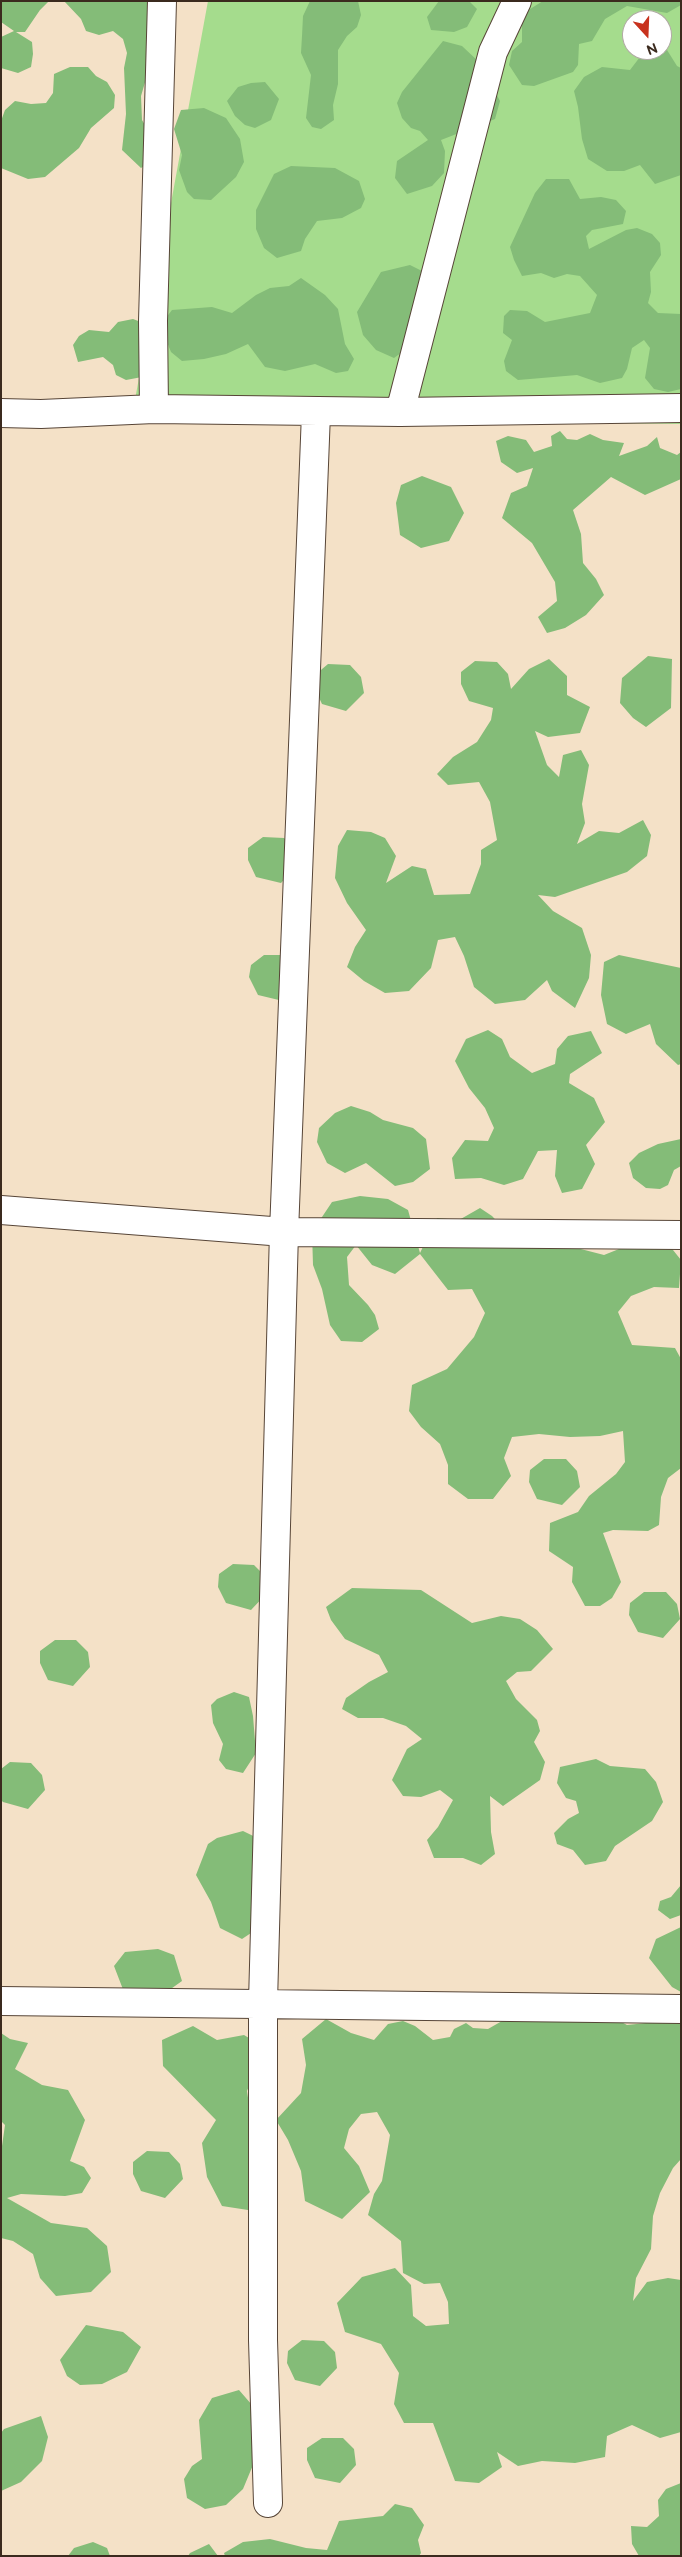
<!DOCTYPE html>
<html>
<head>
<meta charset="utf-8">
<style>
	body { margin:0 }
	#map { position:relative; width:682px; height:2557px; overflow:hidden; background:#f4e1c7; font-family:"Balsamiq Sans",sans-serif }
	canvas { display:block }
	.frame { position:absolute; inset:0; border:2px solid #3b2a1e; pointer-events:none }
	.north { position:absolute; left:622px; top:10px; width:50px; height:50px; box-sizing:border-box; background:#fff; border:1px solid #b1aaa5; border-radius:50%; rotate:160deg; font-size:14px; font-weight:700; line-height:20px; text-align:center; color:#3b2a1e }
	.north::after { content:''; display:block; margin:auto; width:18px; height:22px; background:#c8321e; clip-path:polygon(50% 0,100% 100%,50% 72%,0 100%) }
</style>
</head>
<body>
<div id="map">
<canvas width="682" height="2557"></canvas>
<div class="frame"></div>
<div class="north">N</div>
</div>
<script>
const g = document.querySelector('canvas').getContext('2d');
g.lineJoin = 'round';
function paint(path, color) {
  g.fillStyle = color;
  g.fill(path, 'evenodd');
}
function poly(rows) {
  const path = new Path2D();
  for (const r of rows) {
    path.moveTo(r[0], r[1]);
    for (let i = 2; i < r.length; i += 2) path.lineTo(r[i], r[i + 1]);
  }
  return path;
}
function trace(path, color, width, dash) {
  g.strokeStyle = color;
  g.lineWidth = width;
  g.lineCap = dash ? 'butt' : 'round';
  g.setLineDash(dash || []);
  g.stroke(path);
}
paint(poly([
	[208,1,681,1,681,424,132,416],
	[632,20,662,20,662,50,632,50]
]), '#a5dc8d');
paint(poly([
	[1,1,49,1,40,10,25,32,16,32,32,42,33,54,31,67,18,73,1,68,1,37,14,31,1,22],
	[64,1,151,1,146,79,141,96,142,120,151,135,153,160,141,168,122,150,126,114,124,68,127,53,123,39,113,31,99,35,86,31,81,19],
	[310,1,358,1,361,15,357,27,347,36,338,50,338,84,333,105,334,120,321,129,312,127,306,118,311,75,301,53,302,36,303,16],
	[439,1,469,1,477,9,467,27,454,32,431,30,427,17],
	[543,1,681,1,681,5,667,13,627,6,605,19,592,41,579,44,578,65,573,72,534,86,522,85,509,65,512,51,522,42,522,14],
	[443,41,462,46,479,62,500,101,495,119,441,140,445,151,444,173,432,186,407,194,395,178,397,161,428,140,420,131,411,128,402,118,397,103,402,92],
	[662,49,667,50,677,66,681,68,681,175,655,184,640,165,624,171,607,171,588,159,582,139,578,107,574,91,584,77,602,67,630,70,643,53],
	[70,67,88,67,96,76,107,82,115,95,114,108,91,128,79,148,45,177,28,179,1,168,1,121,5,110,15,101,31,104,46,103,53,93,54,74],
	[265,82,279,99,271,120,255,128,245,125,235,116,227,101,238,87,251,83],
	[204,108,226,118,240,139,244,162,236,177,211,200,194,199,187,192,179,170,182,155,174,129,181,110],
	[291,166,335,168,359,181,365,199,361,208,342,218,317,221,305,239,301,251,277,258,264,248,256,229,256,210,274,174],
	[546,179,569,179,580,199,601,197,616,200,626,211,623,224,592,230,586,236,589,249,626,230,637,228,652,234,660,243,661,255,650,272,651,292,648,303,658,313,681,314,681,389,668,392,654,389,645,378,650,348,644,340,632,348,627,369,622,378,600,383,577,375,518,380,506,371,504,361,512,340,503,333,504,316,510,310,527,311,545,322,590,313,597,295,580,276,567,274,554,278,541,273,522,276,514,260,510,247,535,193],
	[410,265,428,274,416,342,394,358,376,350,363,335,357,312,381,272],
	[301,278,325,295,338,309,345,344,354,359,348,371,336,373,315,364,285,371,265,367,248,344,226,354,204,359,182,361,171,352,163,332,162,323,172,310,212,307,232,313,256,295,270,288,289,286],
	[133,319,146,324,142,377,126,380,116,375,113,365,103,357,78,362,73,345,79,336,89,330,109,332,118,322],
	[560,431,567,439,577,440,590,434,603,440,624,443,619,456,647,446,657,437,660,448,677,455,681,452,681,479,645,495,611,477,573,510,581,534,583,563,596,579,604,595,586,615,565,628,547,633,538,617,557,601,555,582,532,543,502,518,511,493,527,486,533,468,517,473,501,462,496,441,508,436,526,440,534,452,552,446,551,436],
	[422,476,451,487,464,513,449,541,421,548,400,535,396,503,401,485],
	[648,656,672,659,671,708,646,727,633,718,620,703,622,678],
	[549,659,567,676,567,695,590,707,580,733,548,737,535,731,547,765,559,777,563,755,581,750,589,765,582,804,585,823,577,844,599,831,619,833,643,820,651,835,647,856,627,872,555,897,538,895,553,911,582,928,591,955,589,978,575,1008,552,991,547,980,525,1000,495,1004,474,987,464,956,455,937,438,940,431,968,409,991,385,993,364,981,347,967,355,947,366,930,347,903,335,878,338,846,347,830,371,832,385,838,396,856,386,883,412,866,426,869,434,895,470,894,481,864,481,850,497,840,490,802,479,782,448,785,437,774,453,757,477,742,491,720,493,708,469,701,461,684,461,672,475,661,497,662,508,674,511,689,529,669],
	[328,664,350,665,361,677,364,693,346,711,322,704,314,687,315,675],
	[263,837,284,838,296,849,298,865,281,883,256,877,248,860,248,848],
	[264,955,286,955,283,1001,258,995,249,977,251,965],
	[619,955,681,968,681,1064,678,1065,656,1044,650,1024,626,1034,607,1024,601,995,604,962],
	[488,1030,502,1039,510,1057,532,1073,555,1064,557,1049,568,1036,591,1031,602,1053,570,1074,569,1083,594,1098,605,1122,586,1145,595,1164,582,1189,562,1193,555,1176,557,1150,538,1151,523,1179,504,1185,481,1178,455,1179,452,1158,465,1140,488,1141,494,1128,485,1108,469,1088,455,1061,466,1039],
	[351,1106,370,1112,383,1120,413,1128,426,1139,430,1169,413,1182,395,1186,366,1163,345,1173,327,1163,317,1142,319,1128,335,1113],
	[681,1139,681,1166,674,1170,668,1185,660,1189,646,1188,633,1178,629,1163,639,1153,658,1144],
	[360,1196,388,1199,408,1210,420,1253,437,1218,459,1220,480,1208,492,1216,521,1246,573,1247,604,1255,619,1249,632,1235,661,1235,681,1260,679,1288,654,1287,631,1296,618,1312,632,1345,675,1348,681,1359,681,1468,668,1478,661,1497,659,1525,648,1531,613,1530,603,1533,621,1582,612,1598,600,1606,585,1606,572,1582,573,1567,549,1551,550,1523,578,1512,589,1496,616,1474,625,1462,623,1431,600,1436,570,1437,539,1434,512,1437,504,1458,511,1476,493,1499,468,1499,448,1484,448,1465,440,1444,421,1427,409,1411,412,1385,447,1369,474,1337,485,1313,472,1289,448,1290,420,1254,395,1274,372,1265,356,1245,347,1257,349,1285,368,1305,375,1315,379,1329,362,1342,341,1341,330,1325,322,1289,313,1265,312,1232,332,1202],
	[544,1459,566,1459,577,1471,580,1487,562,1505,537,1499,529,1482,530,1470],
	[233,1564,254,1565,265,1576,268,1592,251,1610,226,1603,218,1587,219,1574],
	[352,1588,421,1590,472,1623,501,1616,520,1619,537,1630,553,1649,531,1671,517,1672,506,1681,516,1699,537,1720,540,1731,534,1742,545,1762,540,1780,503,1806,490,1796,491,1832,495,1854,481,1865,463,1858,434,1858,427,1840,438,1827,453,1800,440,1790,421,1797,403,1796,392,1780,407,1749,422,1739,406,1726,383,1718,358,1718,342,1709,346,1698,369,1682,388,1672,379,1655,345,1639,331,1620,326,1607],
	[644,1592,666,1592,677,1604,680,1619,663,1638,638,1632,629,1615,630,1603],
	[55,1640,76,1640,88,1652,90,1667,73,1686,48,1680,40,1663,40,1651],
	[234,1692,249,1697,253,1716,256,1753,243,1773,226,1769,219,1760,223,1744,213,1723,211,1705,217,1699],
	[596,1759,610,1766,645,1769,656,1782,663,1802,652,1821,615,1846,606,1861,585,1865,573,1850,557,1844,554,1833,568,1819,579,1813,576,1801,566,1798,557,1783,560,1767],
	[10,1762,31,1763,42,1775,45,1790,28,1809,3,1802,1,1800,1,1769],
	[243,1831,278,1848,280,1879,254,1931,242,1939,220,1928,211,1902,196,1875,208,1844,217,1838],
	[681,1885,681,1915,670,1919,658,1910,660,1901,671,1897],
	[681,1927,681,1992,672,1987,649,1958,656,1939],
	[158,1949,174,1955,182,1981,151,2003,124,1992,114,1966,125,1952],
	[669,2013,681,2013,681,2159,673,2168,660,2193,653,2216,651,2249,636,2278,633,2301,647,2282,668,2278,681,2280,681,2432,660,2438,632,2425,607,2436,605,2457,575,2463,542,2461,518,2466,497,2452,502,2467,479,2483,455,2481,433,2423,404,2423,394,2404,399,2373,381,2344,345,2332,337,2303,362,2277,395,2268,411,2285,413,2316,426,2326,449,2324,448,2302,440,2283,424,2284,403,2273,401,2241,368,2215,374,2194,382,2181,390,2135,377,2112,361,2114,349,2129,344,2148,359,2166,370,2192,342,2219,305,2201,301,2171,288,2140,276,2120,301,2093,306,2065,302,2039,326,2019,351,2033,374,2040,388,2024,403,2021,415,2026,433,2040,450,2037,454,2029,466,2023,473,2028,488,2029,502,2021,524,2018,610,2016,627,2025,646,2023],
	[193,2026,217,2040,244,2035,254,2041,261,2056,247,2091,262,2192,248,2210,222,2206,207,2177,202,2143,216,2120,163,2066,162,2040],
	[1,2033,10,2039,28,2043,15,2069,42,2085,68,2090,85,2120,70,2161,84,2167,91,2178,82,2193,65,2196,21,2194,7,2198,51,2223,87,2228,107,2246,111,2272,91,2292,56,2296,40,2278,33,2254,13,2241,1,2238,1,2153,5,2125,1,2121],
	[147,2151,169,2152,180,2164,183,2179,165,2198,141,2191,133,2174,133,2162],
	[86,2325,123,2332,141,2347,127,2372,102,2384,80,2385,67,2376,60,2360],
	[302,2340,324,2341,335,2352,337,2368,320,2386,295,2380,287,2363,288,2351],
	[239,2390,265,2420,272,2441,253,2465,243,2489,226,2505,205,2509,187,2498,184,2479,192,2466,202,2459,199,2420,212,2398],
	[41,2416,48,2437,42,2461,21,2482,1,2491,1,2433,4,2429],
	[322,2438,343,2438,354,2449,356,2465,340,2483,315,2478,307,2460,307,2448],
	[681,2483,681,2556,639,2556,632,2544,631,2526,647,2527,659,2516,658,2500,666,2489],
	[395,2504,412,2508,424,2525,418,2540,421,2553,419,2556,225,2556,224,2553,243,2542,270,2539,306,2548,327,2550,339,2521,383,2516],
	[93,2542,107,2548,110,2556,68,2556,74,2548],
	[209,2544,218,2556,188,2556,190,2553]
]), '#84bc78');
const street = poly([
	[154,409,153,321,162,1],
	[400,412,493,52,517,1],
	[1,413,41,414,154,409,400,412,681,408],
	[1,1210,284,1232,681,1235],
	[1,2001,681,2009],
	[268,2503,263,2340,263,2002,284,1232,316,413]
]);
trace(street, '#574537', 30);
trace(street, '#fff', 28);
</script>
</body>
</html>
